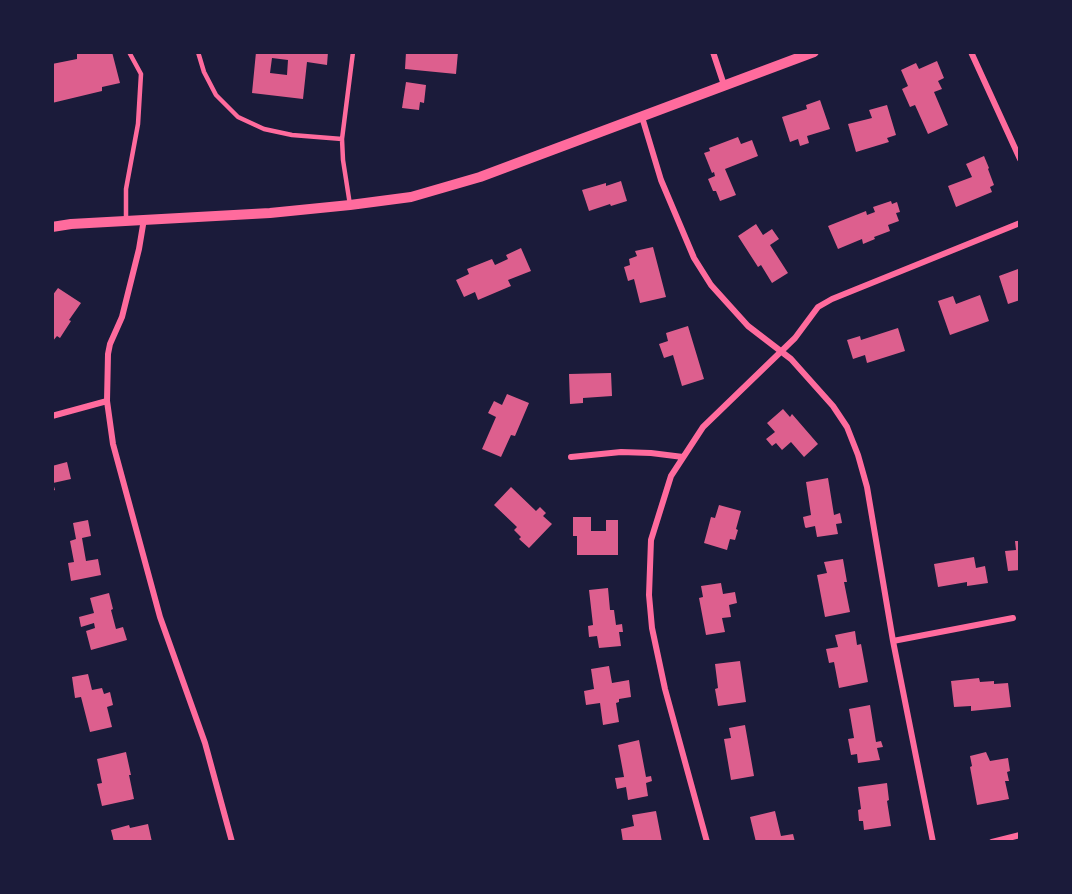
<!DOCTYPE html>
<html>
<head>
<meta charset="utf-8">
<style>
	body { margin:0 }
	#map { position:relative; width:1072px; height:894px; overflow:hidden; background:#1b1b3a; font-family:"Zilla Slab",serif }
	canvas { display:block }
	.frame { position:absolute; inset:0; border:54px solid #1b1b3a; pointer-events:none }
</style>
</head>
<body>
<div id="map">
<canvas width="1072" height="894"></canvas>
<div class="frame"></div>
</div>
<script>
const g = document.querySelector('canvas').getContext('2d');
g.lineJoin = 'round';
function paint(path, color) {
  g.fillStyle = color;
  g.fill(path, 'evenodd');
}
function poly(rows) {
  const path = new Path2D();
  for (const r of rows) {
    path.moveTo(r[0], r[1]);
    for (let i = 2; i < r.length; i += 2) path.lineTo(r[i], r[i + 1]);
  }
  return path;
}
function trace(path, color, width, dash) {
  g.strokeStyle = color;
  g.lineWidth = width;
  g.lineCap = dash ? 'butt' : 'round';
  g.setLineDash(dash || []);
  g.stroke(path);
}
paint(poly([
	[77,52,112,52,120,83,102,87,102,91,52,103,52,64,77,59],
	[256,52,328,52,327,65,307,62,303,99,252,93],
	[272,58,288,60,287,75,270,73],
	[406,52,458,52,456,74,405,69],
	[937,61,944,78,938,81,942,89,934,92,948,125,928,134,915,105,910,107,902,89,908,86,901,70,916,63,919,69],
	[406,82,426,85,424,103,420,102,419,110,402,108],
	[820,100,830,129,807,136,809,143,800,146,798,139,790,142,782,117,807,109,806,105],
	[887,105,896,135,887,138,889,142,856,152,848,124,872,118,869,110],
	[738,137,741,144,752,140,758,156,725,169,736,195,720,201,716,191,713,191,708,179,715,176,714,172,712,173,704,153,710,151,709,148],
	[984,156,989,168,988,169,994,185,990,187,992,192,956,207,948,186,972,177,966,164],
	[621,181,627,201,611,206,610,204,589,211,582,190,606,183,606,186],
	[891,201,892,204,897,202,900,212,896,213,899,221,888,225,890,231,874,237,875,239,863,244,862,239,838,249,828,226,866,211,867,215,875,212,873,207],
	[756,224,763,235,772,229,779,239,770,245,788,273,772,283,761,265,758,267,738,236],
	[653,247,666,297,640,303,634,279,628,281,624,267,630,265,629,259,637,256,635,251],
	[521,248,531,271,508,280,511,286,478,300,475,292,464,297,456,280,469,274,467,269,492,259,495,265,508,259,506,255],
	[1018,269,1020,274,1020,300,1008,304,999,276],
	[58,288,81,303,69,320,71,321,60,338,57,336,52,342,52,296],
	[980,295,989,321,950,335,938,301,953,296,956,304],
	[688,326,704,379,682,386,673,355,664,358,659,344,668,341,666,333],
	[898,328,905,351,867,363,865,355,853,359,847,340,860,336,861,340],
	[611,373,612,396,583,398,583,403,570,404,569,374],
	[507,394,529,403,515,436,511,435,501,457,482,449,496,417,488,413,494,401,502,405],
	[783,409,790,417,792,414,818,444,804,457,791,442,782,450,776,443,772,446,766,439,775,432,767,423],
	[67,462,71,479,53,483,55,490,52,491,52,466],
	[828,478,834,515,840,513,842,523,836,524,838,534,817,537,815,526,806,528,805,527,803,517,811,515,806,482],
	[511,487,536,511,540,507,546,513,543,516,552,524,529,548,519,539,521,537,514,530,517,527,494,505],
	[719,505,741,511,736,529,738,530,735,540,730,539,727,550,704,543,711,517,715,518],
	[573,517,591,517,591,531,606,531,606,520,618,520,618,555,577,555,577,536,573,536],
	[88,520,91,536,82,538,86,561,98,559,101,575,71,581,68,563,74,562,70,541,76,539,73,523],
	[1015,541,1020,541,1020,570,1008,571,1005,551,1016,550],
	[974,557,976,568,985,566,988,583,967,586,967,582,938,587,934,564],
	[843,559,847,582,844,582,850,612,825,617,817,575,827,573,824,562],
	[721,583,723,594,735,592,737,603,729,605,731,617,722,618,725,632,706,635,699,598,703,597,701,586],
	[608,588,610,610,614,610,616,625,622,624,623,632,619,632,621,646,599,648,597,636,589,637,588,626,593,625,589,590],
	[109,593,113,609,111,610,116,629,123,627,127,640,91,650,86,631,95,628,94,623,81,627,79,617,94,613,90,598],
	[855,631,857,645,861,644,868,682,839,688,834,662,829,663,826,649,838,647,835,635],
	[740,661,746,702,718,706,715,689,718,688,715,664],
	[609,666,612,683,629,680,631,697,619,699,619,702,616,703,619,722,603,725,600,703,586,705,584,691,594,689,591,669],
	[88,674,92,690,102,688,104,694,110,692,113,705,107,707,112,727,90,732,81,697,75,698,72,677],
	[979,678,980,682,994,681,994,684,1008,683,1011,707,971,711,971,706,954,707,951,681],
	[870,705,876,742,881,741,883,747,877,748,880,760,858,763,857,754,851,755,848,739,854,738,849,709],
	[745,725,754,776,731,780,724,739,731,738,729,728],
	[639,740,646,777,651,776,652,781,646,783,648,796,628,800,626,787,617,789,615,778,624,777,618,745],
	[126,752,131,775,129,775,134,799,102,806,97,784,102,783,97,759],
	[986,752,990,761,1008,758,1010,771,1007,772,1009,781,1005,781,1009,799,977,805,970,767,972,766,970,756],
	[887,783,889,800,887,801,891,826,864,830,863,821,859,821,858,810,861,809,858,787],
	[656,811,662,842,623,842,621,829,634,826,632,815],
	[775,811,781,836,793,834,795,842,756,842,750,817],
	[148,824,152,842,114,842,111,830,129,825,130,828]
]), '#dd5f8e');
trace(poly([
	[198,52,204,72,216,95,238,117,264,129,292,135,342,139,343,160,350,205],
	[342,139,353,52],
	[126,220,126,189,138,124,141,74,129,52]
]), '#ff6b9d', 4.5);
trace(poly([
	[713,52,724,85],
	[971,52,1020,159],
	[642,117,661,180,694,258,711,285,748,326,791,359,833,406,847,427,858,455,867,487,893,641,933,842],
	[144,219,139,249,122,317,110,344,108,354,107,401,113,444,160,617,205,743,232,842],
	[52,416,107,401],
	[571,457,621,452,651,453,683,457],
	[893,641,1013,618],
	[707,842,665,689,652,628,649,595,651,540,671,476,703,427,795,338,818,307,832,299,1020,223],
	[992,842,1020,835]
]), '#ff6b9d', 6);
trace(poly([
	[52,227,71,224,270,213,350,205,411,197,480,177,814,52]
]), '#ff6b9d', 10);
</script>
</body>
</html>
